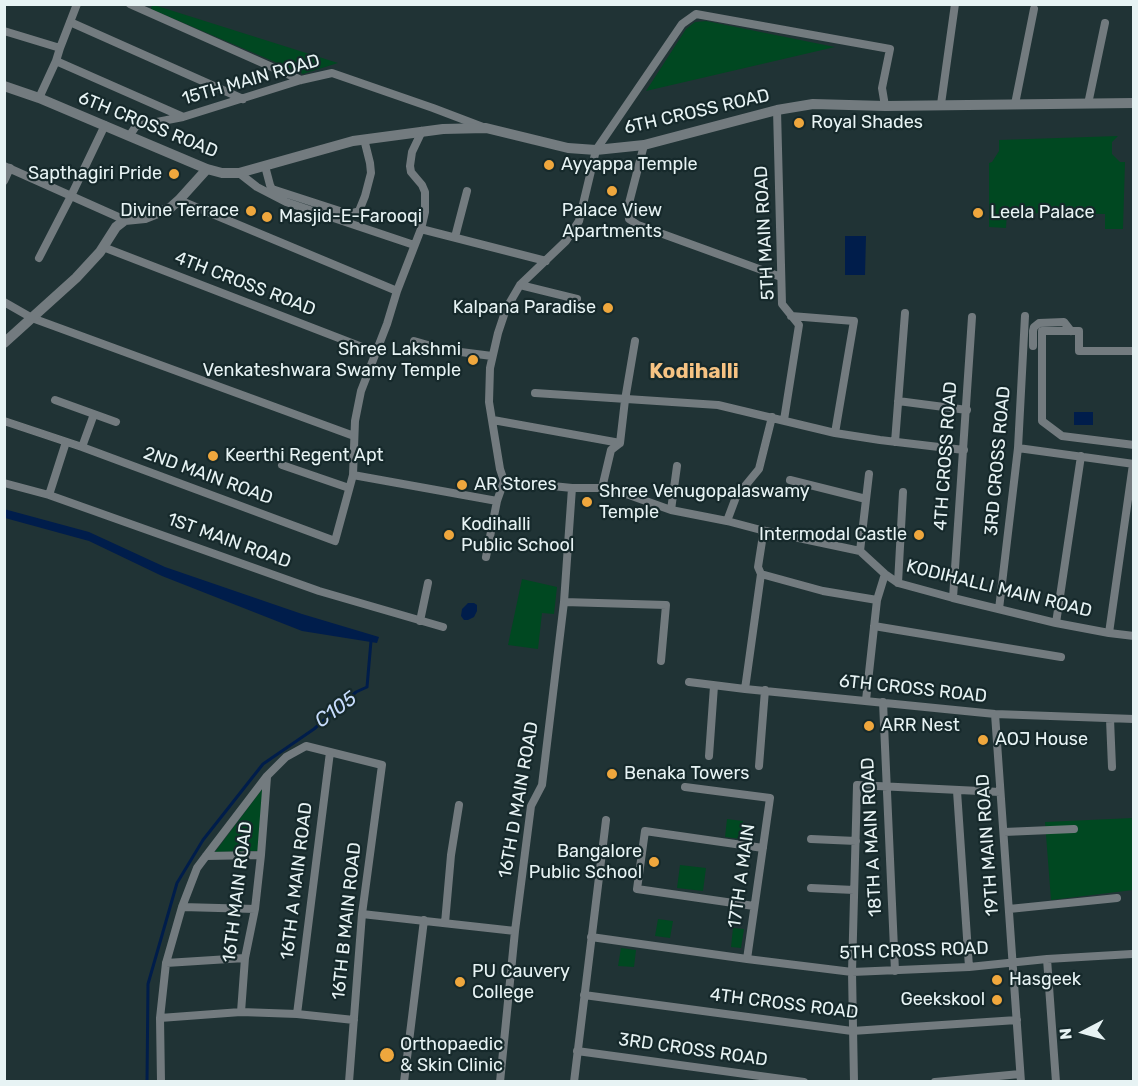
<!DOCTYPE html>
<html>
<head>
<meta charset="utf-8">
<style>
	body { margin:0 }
	#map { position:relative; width:1138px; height:1086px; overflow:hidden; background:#203335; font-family:Rubik,sans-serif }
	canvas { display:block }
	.frame { position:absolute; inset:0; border:6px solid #e7f3f4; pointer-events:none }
	.north { position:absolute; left:1054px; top:1002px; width:60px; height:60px; -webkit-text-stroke:4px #16292b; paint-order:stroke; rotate:264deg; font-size:16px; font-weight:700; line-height:24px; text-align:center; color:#e7f3f4 }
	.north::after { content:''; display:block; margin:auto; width:21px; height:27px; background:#e7f3f4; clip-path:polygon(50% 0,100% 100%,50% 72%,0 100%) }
</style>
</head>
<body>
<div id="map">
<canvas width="1138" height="1086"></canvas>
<div class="frame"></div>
<div class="north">N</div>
</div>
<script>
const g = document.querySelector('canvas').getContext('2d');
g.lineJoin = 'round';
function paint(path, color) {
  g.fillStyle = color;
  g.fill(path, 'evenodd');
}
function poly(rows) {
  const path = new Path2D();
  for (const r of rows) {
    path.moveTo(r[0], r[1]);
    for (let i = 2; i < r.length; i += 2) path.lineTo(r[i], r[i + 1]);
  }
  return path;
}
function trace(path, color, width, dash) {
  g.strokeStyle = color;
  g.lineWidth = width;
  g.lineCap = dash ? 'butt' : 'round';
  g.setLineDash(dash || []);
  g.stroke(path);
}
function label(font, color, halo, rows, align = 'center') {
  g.font = font + ' Rubik,sans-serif';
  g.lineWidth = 4.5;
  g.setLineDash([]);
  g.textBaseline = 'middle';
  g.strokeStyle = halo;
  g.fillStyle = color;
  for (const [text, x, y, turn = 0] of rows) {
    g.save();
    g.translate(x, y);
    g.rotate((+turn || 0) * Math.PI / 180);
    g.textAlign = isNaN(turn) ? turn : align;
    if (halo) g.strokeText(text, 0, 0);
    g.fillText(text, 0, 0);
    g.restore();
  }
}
paint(poly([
	[152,5,154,5,338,63,303,74,151,9],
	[706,21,835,47,646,91,686,29,695,22],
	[1118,136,1112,142,1112,154,1120,162,1125,162,1123,229,1105,229,1105,214,1007,213,1006,228,989,227,989,163,992,162,999,151,999,140],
	[522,579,557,587,554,614,542,613,538,649,508,645],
	[266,784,259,851,215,852],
	[1133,818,1133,890,1051,900,1045,822],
	[727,819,743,821,741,839,725,837],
	[680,865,706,868,703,891,677,888],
	[658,919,673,921,670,938,655,936],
	[733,928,744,929,741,948,731,947],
	[621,948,636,950,634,967,618,966]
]), '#004821');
paint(poly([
	[845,236,866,236,865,275,845,275],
	[1074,412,1093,412,1093,425,1074,425],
	[4,509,89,532,165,567,302,614,379,637,377,643,302,631,162,576,89,541,5,518],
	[468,603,474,603,477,605,477,611,474,617,468,620,464,620,461,616,462,609]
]), '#001d4b');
trace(poly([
	[147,1082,148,984,177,883,203,840,263,764,314,729,356,692,367,687,371,641]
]), '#001d4b', 3);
trace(poly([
	[130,4,301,80],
	[70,22,243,99],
	[4,31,60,48,56,61,39,98],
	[60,48,77,4],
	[56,61,181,116],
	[941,104,955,4],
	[1015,104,1034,9],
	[1088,104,1105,23],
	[777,110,782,304,799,325,784,420],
	[130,135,136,126,183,117,301,80,332,73,433,108,483,127],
	[644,145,628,207,629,219,638,225,781,277],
	[4,166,125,220],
	[265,166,270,185,272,189,349,214,359,211,365,196,371,173,370,163,364,139],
	[239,173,257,187,286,202,414,245],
	[4,181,10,168],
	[179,200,397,291],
	[421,229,546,261],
	[455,237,467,191],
	[103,247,375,352],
	[39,258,71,196,105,125],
	[520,285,577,299],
	[4,302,32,318,354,436],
	[791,316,854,321,835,433],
	[414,341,445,350,492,356],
	[1033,346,1033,331,1034,327,1039,323,1064,322,1071,331],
	[1134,351,1079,351,1079,331,1042,331,1042,421,1062,436,1134,445],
	[535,393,718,405,835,433,880,440,964,450],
	[55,400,116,422],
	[898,401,967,410],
	[493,420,620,443],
	[4,421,82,447,335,541,353,475,355,421,361,391,387,324,397,291,421,229,425,212,425,192,422,185,411,172,410,166,412,152,422,131],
	[895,442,905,313],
	[82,447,94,414],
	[1018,448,1134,464],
	[282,465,349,488],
	[353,475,497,501,504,481,572,488,602,488,615,490,671,510,727,521,761,530,860,551,885,574,898,583,953,598,1056,623,1109,633,1134,636],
	[790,480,866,499],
	[504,481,500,469,489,402,490,368,498,333,506,309,520,285,566,241,579,221,596,150,682,24,696,14,890,49,882,88,885,106],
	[4,483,49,495,319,591,443,627],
	[602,488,611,450,620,443,625,400,635,341],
	[49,495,66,442],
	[671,510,677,466],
	[727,521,736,497,759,469,772,417],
	[860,551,869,474],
	[486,557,497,501],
	[761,574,823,591,877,600],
	[898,583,903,492],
	[953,598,972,317],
	[564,602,666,605,661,661],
	[999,609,1018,448,1025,316],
	[420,621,428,583],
	[1056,623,1081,456],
	[874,626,1061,657],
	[1109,633,1133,464],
	[689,682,745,689,995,714,1134,719],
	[745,689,761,574,758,567,763,535,761,530],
	[866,700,877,600,885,574],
	[883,702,895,971],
	[995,714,1021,1082],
	[1110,719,1112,767],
	[709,756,714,686],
	[759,766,765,690],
	[685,787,770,798,747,959],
	[957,791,969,967],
	[1004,832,1074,829],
	[811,839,856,841],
	[206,856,261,855],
	[811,888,854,890],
	[754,906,637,889,645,831,763,848],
	[182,907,255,909],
	[1009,909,1117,898],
	[362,914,515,931],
	[445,923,451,855,459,805],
	[591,937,747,959,852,972,969,967,1047,959,1132,954],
	[1047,959,1056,1082],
	[166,963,245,958],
	[584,995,852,1031,1017,1020],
	[241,1012,245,958,255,909,261,855,267,777],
	[297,1014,330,752],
	[160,1018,241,1012,297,1014,354,1020],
	[577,1051,804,1082],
	[161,1082,160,1018,166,963,182,907,197,868,206,856,267,776,286,757,306,746,382,765,362,914,349,1082],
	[404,1082,424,920],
	[500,1082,515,931,531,806,542,785,564,602,572,488],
	[574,1082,606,820],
	[854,1082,852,972,857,785,1000,792],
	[935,1082,1020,1074]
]), '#737b7f', 8);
trace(poly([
	[4,86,39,98,207,169,222,173,239,173,353,141,443,129,486,128,568,148,596,150,644,145,777,110,813,104,885,106,1134,103],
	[4,343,76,278,100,252,116,227,125,220,145,218,170,208,179,200,207,169]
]), '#737b7f', 10);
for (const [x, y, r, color] of [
	[799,123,6,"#efa73d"],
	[549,165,6,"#efa73d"],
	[174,174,6,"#efa73d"],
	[612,191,6,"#efa73d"],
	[251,211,6,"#efa73d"],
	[978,213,6,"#efa73d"],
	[267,217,6,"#efa73d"],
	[608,308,6,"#efa73d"],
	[473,360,6,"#efa73d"],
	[213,456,6,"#efa73d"],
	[462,485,6,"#efa73d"],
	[587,502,6,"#efa73d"],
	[449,535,6,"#efa73d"],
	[919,535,6,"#efa73d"],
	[869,726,6,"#efa73d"],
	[983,740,6,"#efa73d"],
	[612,774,6,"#efa73d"],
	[654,862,6,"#efa73d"],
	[997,980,6,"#efa73d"],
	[460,982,6,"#efa73d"],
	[997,1000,6,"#efa73d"],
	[387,1055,8,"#efa73d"]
]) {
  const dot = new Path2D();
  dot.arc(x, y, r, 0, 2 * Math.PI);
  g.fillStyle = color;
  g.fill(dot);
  trace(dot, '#16292b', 2);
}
label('18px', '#e7f3f4', '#16292b', [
	["15TH MAIN ROAD",251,80,-16],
	["6TH CROSS ROAD",697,112,-13],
	["6TH CROSS ROAD",148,125,22],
	["5TH MAIN ROAD",765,233,-93],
	["4TH CROSS ROAD",245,284,21],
	["4TH CROSS ROAD",946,456,-86],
	["3RD CROSS ROAD",998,461,-85],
	["2ND MAIN ROAD",208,476,20],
	["1ST MAIN ROAD",229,541,20],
	["KODIHALLI MAIN ROAD",999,589,14],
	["6TH CROSS ROAD",913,689,6],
	["16TH D MAIN ROAD",519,800,-80],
	["18TH A MAIN ROAD",872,837,-93],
	["19TH MAIN ROAD",988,845,-94],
	["17TH A MAIN",742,876,-82],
	["16TH A MAIN ROAD",297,881,-83],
	["16TH MAIN ROAD",238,892,-83],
	["16TH B MAIN ROAD",347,921,-84],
	["5TH CROSS ROAD",914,951,-2],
	["4TH CROSS ROAD",784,1004,7],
	["3RD CROSS ROAD",693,1050,8]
]);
label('18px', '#e7f3f4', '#16292b', [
	["Royal Shades",811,123],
	["Ayyappa Temple",561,165],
	["Sapthagiri Pride",162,174,"right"],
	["Divine Terrace",239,211,"right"],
	["Palace View",612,211,"center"],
	["Apartments",612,232,"center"],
	["Leela Palace",990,213],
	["Masjid-E-Farooqi",279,217],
	["Kalpana Paradise",596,308,"right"],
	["Shree Lakshmi",461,350,"right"],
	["Venkateshwara Swamy Temple",461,371,"right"],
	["Keerthi Regent Apt",225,456],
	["AR Stores",474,485],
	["Shree Venugopalaswamy",599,492],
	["Temple",599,513],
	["Kodihalli",461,525],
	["Public School",461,546],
	["Intermodal Castle",907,535,"right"],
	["ARR Nest",881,726],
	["AOJ House",995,740],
	["Benaka Towers",624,774],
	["Bangalore",642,852,"right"],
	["Public School",642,873,"right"],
	["PU Cauvery",472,972],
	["College",472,993],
	["Hasgeek",1009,980],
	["Geekskool",985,1000,"right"],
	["Orthopaedic",400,1045],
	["& Skin Clinic",400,1066]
], 'left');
label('italic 20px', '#c7dcfc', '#16292b', [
	["C105",336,710,-36]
]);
label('bold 21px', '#f6c383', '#16292b', [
	["Kodihalli",694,372]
]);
</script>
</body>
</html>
